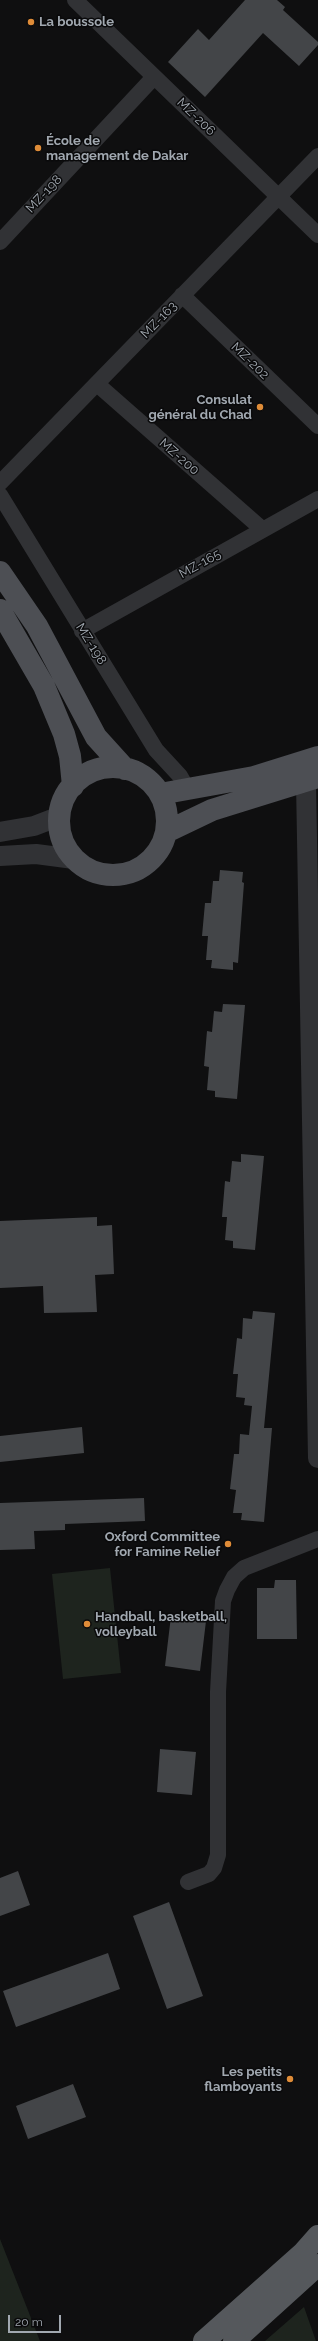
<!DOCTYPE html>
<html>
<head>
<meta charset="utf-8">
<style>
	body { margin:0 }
	#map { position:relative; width:318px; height:2341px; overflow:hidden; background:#0f0f10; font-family:Raleway,sans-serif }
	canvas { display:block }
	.scale { position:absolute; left:8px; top:2315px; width:53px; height:18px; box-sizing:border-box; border:2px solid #a1a8b0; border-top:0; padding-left:5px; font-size:12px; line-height:14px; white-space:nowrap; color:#a1a8b0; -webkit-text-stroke:3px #0a0a0b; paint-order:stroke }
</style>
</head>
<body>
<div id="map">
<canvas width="318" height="2341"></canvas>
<div class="scale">20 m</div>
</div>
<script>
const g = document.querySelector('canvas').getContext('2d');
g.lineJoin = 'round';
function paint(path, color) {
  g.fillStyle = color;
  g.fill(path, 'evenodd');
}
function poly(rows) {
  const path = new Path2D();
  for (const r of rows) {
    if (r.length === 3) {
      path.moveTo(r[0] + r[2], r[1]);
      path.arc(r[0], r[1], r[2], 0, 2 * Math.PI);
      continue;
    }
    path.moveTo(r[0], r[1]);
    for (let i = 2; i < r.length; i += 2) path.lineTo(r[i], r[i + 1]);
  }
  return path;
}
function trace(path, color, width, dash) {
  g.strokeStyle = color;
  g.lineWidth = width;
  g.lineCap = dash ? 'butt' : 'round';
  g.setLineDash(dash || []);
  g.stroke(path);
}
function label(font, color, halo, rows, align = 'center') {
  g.font = font + ' Raleway,sans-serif';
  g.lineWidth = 3;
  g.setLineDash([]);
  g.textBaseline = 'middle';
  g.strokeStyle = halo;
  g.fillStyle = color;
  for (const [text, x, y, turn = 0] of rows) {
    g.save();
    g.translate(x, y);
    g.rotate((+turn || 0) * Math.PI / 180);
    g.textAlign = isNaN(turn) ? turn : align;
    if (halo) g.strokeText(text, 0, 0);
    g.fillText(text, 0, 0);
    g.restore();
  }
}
paint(poly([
	[110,1568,121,1673,63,1679,52,1574],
	[0,2239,40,2341,0,2341],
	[304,2307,316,2341,265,2341]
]), '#1e241e');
paint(poly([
	[245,0,277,0,285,7,283,10,318,42,318,45,299,66,263,33,205,97,168,62,198,29,209,40],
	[220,870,243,872,242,882,244,883,238,963,233,962,233,970,211,968,212,960,206,960,208,936,202,936,205,903,211,903,213,881,219,881],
	[223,1004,245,1005,237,1099,215,1097,215,1091,207,1090,209,1067,204,1066,207,1031,212,1032,214,1011,222,1012],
	[241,1154,264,1156,255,1250,233,1248,233,1241,225,1240,227,1217,222,1217,225,1181,230,1182,232,1161,241,1162],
	[97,1217,97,1226,112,1225,114,1274,95,1275,97,1312,44,1313,43,1286,0,1288,0,1221],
	[253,1311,275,1313,264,1428,272,1428,264,1522,241,1520,242,1513,233,1513,236,1490,230,1489,234,1454,239,1454,240,1434,249,1435,252,1406,244,1405,245,1398,236,1397,238,1374,233,1374,237,1338,242,1339,243,1318,252,1319],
	[82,1427,84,1453,0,1462,0,1436],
	[144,1498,145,1521,65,1524,65,1530,34,1531,35,1549,0,1550,0,1503],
	[275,1580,296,1580,297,1639,257,1639,257,1588,274,1588],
	[171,1616,206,1621,200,1671,165,1666],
	[160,1749,196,1752,192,1795,157,1792],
	[18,1871,30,1905,0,1916,0,1878],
	[169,1902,203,1996,167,2009,133,1916],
	[108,1953,120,1989,16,2027,3,1991],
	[73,2084,86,2117,28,2139,16,2106]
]), '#434548');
trace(poly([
	[75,0,318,235],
	[0,242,154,77],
	[182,295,318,426],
	[97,384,262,529],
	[0,483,318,156],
	[0,495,156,750,180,776,188,790],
	[82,631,318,499],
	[188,1882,209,1874,214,1868,218,1855,218,1692,223,1601,227,1590,234,1577,244,1568,318,1539]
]), '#313235', 16);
trace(poly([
	[306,782,318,1458],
	[0,832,34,826,60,816],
	[0,856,36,854,74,859]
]), '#313235', 20);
trace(poly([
	[0,572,37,626,96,737,125,769],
	[0,610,44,686,64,734,70,756,73,786],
	[113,821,54],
	[160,794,254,777,318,757],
	[166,832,212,810,318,777]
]), '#4d4f54', 22);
trace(poly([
	[204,2341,303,2253,318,2236],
	[234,2341,318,2265]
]), '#55585c', 22);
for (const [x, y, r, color] of [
	[31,22,4,"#df8c38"],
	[38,148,4,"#df8c38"],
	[260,407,4,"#df8c38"],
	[228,1544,4,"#df8c38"],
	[87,1624,4,"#df8c38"],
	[290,2079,4,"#df8c38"]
]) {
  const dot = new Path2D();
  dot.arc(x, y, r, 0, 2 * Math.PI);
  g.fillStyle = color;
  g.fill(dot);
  trace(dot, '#0a0a0b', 1.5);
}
label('bold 13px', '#a1a8b0', '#0a0a0b', [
	["La boussole",39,22],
	["École de",46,141],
	["management de Dakar",46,156],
	["Consulat",252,400,"right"],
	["général du Chad",252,415,"right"],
	["Oxford Committee",220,1537,"right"],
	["for Famine Relief",220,1552,"right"],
	["Handball, basketball,",95,1617],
	["volleyball",95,1632],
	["Les petits",282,2072,"right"],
	["flamboyants",282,2087,"right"]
], 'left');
label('13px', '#a1a8b0', '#0a0a0b', [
	["MZ-206",196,117,44],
	["MZ-198",44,194,-47],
	["MZ-163",159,320,-46],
	["MZ-202",250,361,44],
	["MZ-200",179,457,41],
	["MZ-165",200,564,-29],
	["MZ-198",91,644,58]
]);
</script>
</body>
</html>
